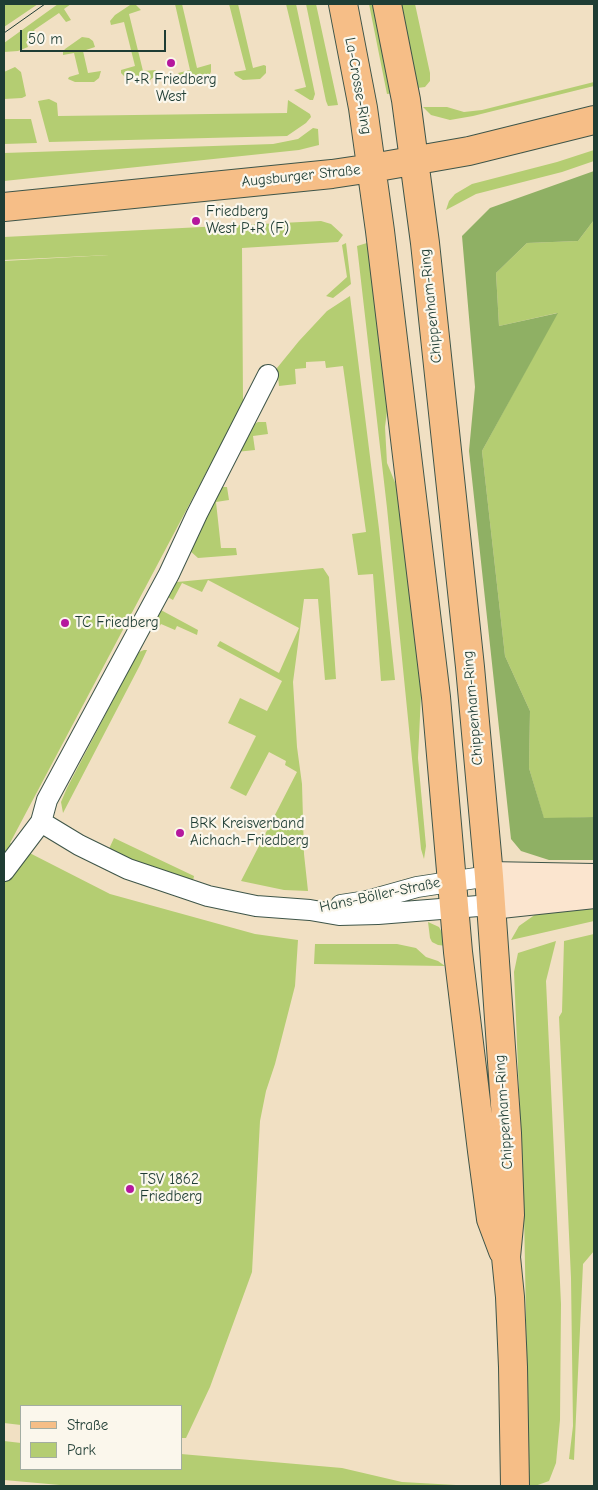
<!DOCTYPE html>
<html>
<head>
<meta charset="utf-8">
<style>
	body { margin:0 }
	#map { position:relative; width:598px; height:1490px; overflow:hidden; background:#f1e0c3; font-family:"Comic Neue",sans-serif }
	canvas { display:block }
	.frame { position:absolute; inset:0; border:5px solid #1f3d34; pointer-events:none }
	.legend { position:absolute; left:20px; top:1405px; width:162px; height:65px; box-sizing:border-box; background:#fbf7ec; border:1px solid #a3ada2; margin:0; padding:6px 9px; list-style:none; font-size:15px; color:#1f3d34 }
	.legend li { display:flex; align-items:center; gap:10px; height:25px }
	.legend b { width:25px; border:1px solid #a3ada2 }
	.scale { position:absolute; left:20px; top:30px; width:146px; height:22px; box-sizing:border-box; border:2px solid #1f3d34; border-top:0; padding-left:6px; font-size:15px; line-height:18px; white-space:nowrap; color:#1f3d34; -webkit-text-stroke:4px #fbf7ec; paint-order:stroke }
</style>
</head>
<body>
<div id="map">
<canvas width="598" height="1490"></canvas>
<div class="frame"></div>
<ul class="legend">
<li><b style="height:6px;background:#f6be87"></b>Straße</li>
<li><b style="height:14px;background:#b4cd72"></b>Park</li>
</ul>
<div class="scale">50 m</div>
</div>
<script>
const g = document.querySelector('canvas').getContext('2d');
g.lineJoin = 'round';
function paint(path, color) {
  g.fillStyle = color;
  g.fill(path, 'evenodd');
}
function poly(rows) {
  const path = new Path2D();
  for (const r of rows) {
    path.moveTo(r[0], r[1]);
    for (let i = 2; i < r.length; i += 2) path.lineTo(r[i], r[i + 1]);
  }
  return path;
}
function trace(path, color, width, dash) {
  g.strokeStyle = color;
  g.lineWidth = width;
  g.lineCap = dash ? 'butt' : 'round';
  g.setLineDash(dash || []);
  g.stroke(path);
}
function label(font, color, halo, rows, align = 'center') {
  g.font = font + ' "Comic Neue",sans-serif';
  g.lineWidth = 4.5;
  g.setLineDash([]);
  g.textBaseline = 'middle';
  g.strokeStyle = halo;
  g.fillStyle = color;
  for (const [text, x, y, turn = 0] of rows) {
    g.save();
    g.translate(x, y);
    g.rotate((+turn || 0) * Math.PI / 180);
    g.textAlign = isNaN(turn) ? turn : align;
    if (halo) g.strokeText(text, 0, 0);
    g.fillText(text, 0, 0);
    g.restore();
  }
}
paint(poly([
	[4,4,38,4,4,27],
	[58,4,71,4,64,9,71,20,66,22,59,13,34,30,40,41,37,42,34,38,26,42,28,47,18,51,4,52,4,43],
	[175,4,182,4,197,68,211,64,211,72,207,79,198,80,184,80,178,73,190,70],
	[229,4,238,4,253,68,264,65,266,66,266,73,260,79,243,80,235,75,234,72,246,70],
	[286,4,296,4,315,94,313,100,310,100,294,90,306,87],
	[306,4,316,4,338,105,328,106,326,101],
	[369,4,377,4,395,93,387,94],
	[401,4,415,4,430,73,430,81,425,87,417,88],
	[130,5,136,5,141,10,129,14,143,71,156,70,154,77,150,80,128,80,121,73,121,70,135,66,124,22,111,25,110,21,115,15],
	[82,37,89,38,93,41,95,47,83,51,88,73,101,71,99,78,94,82,75,82,68,79,69,77,79,74,74,53,63,55,63,52,65,49],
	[15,67,21,72,26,96,22,98,4,99,4,72],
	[594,82,594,86,473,116,450,120,431,115,423,107,447,107,464,112,482,110],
	[49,99,57,103,58,116,287,113,288,100,310,114,311,117,306,123,287,136,49,142,38,101],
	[4,119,31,119,37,143,4,144],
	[313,128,318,129,319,145,299,150,4,181,4,153,273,144,298,139],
	[594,150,594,161,562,172,476,194,446,210,449,201,455,194,472,184,557,162],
	[594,220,594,817,544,819,529,768,530,711,505,656,482,451,557,313,499,326,496,273,527,243,578,241],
	[321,221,331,224,343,235,338,242,242,248,243,403,10,843,110,894,255,934,298,940,295,986,275,1064,266,1091,260,1121,252,1272,210,1387,186,1438,181,1438,181,1406,21,1406,21,1425,4,1423,4,261,109,255,4,260,4,237],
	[346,243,351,284,333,298,326,296,347,277,342,245],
	[367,243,389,396,385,427,387,463,399,492,409,565,421,695,418,758,426,846,424,859,421,849,387,508,357,246],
	[350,296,379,529,395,680,381,681,373,574,358,575,352,534,366,532,343,366,326,368,325,361,306,362,306,368,295,369,296,384,279,386,277,368,299,341,327,311],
	[258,422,266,422,268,434,253,436,255,450,236,452,251,426],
	[223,487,227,487,229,500,216,502,221,548,236,548,237,555,198,558,189,550,212,493],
	[323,568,329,577,336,679,325,680,318,599,304,599,293,682,297,747,302,784,304,854,308,891,284,890,241,881,297,772,285,765,286,761,269,752,246,796,230,788,256,736,228,723,240,698,267,711,282,681,217,646,220,641,279,673,299,628,208,580,202,592,182,583,173,600,166,596,172,586,177,582],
	[159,609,198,630,197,635,177,626,175,630,161,624,157,631,154,626,154,621],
	[144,650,147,650,140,665,63,813,61,802,67,788,135,658,139,652],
	[114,838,194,876,193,881,155,869,108,851],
	[594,901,594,921,511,940,519,926,536,914],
	[428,922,439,927,445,938,447,946,438,945,432,942,430,938],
	[594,934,594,1251,583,1264,574,1460,569,1459,573,1426,571,1278,559,1017,562,1012,564,941],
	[556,941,546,981,561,1304,560,1420,556,1463,549,1481,535,1486,529,1485,524,1211,514,972,518,953],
	[315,944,397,944,416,948,426,957,438,961,445,966,314,964],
	[4,1441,21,1443,21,1469,181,1469,181,1454,342,1468,402,1482,474,1486,71,1486,4,1480]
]), '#b4cd72');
paint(poly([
	[594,171,594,220,578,241,527,243,496,273,499,326,558,313,482,451,505,656,530,711,529,768,544,818,594,817,594,860,549,860,521,851,511,839,469,451,475,387,462,236,490,208]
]), '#8fb064');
const street = poly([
	[41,822,47,800,169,574,197,514,268,375],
	[4,871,41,822,79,845,128,869,208,896,256,906,310,910,339,915,378,914,491,905],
	[341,905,367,901,417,887,489,876]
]);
const secondary = poly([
	[489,876,594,878],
	[491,905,594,894]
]);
const primary = poly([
	[343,4,363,108,380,231,436,697,458,952,482,1151,491,1219,503,1251],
	[387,4,406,100,425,243,470,667,489,876,507,1133,510,1215,506,1257,510,1297,513,1367,515,1486],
	[4,207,332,174,372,168,469,151,594,120]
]);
trace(street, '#3e5549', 22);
trace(secondary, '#3e5549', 30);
trace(primary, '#3e5549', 30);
trace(street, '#fff', 20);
trace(secondary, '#fbe5cf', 28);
trace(primary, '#f6be87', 28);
trace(poly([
	[4,33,45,4]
]), '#1f3d34', 1);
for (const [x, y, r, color] of [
	[171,63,5,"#b5179e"],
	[196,221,5,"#b5179e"],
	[65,623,5,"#b5179e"],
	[180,833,5,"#b5179e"],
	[130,1189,5,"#b5179e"]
]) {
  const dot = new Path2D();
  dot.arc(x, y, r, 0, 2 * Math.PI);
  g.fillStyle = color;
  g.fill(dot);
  trace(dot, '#fbf7ec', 2);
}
label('15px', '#1f3d34', '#fbf7ec', [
	["P+R Friedberg",171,80,"center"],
	["West",171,97,"center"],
	["Friedberg",206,212],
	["West P+R (F)",206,229],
	["TC Friedberg",75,623],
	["BRK Kreisverband",190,824],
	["Aichach-Friedberg",190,841],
	["TSV 1862",140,1180],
	["Friedberg",140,1197]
], 'left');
label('15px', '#1f3d34', '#fbf7ec', [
	["La-Crosse-Ring",358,86,80],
	["Augsburger Straße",301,176,-6],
	["Chippenham-Ring",431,306,-96],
	["Chippenham-Ring",473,708,-95],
	["Hans-Böller-Straße",380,895,-12],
	["Chippenham-Ring",504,1112,-94]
]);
</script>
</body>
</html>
